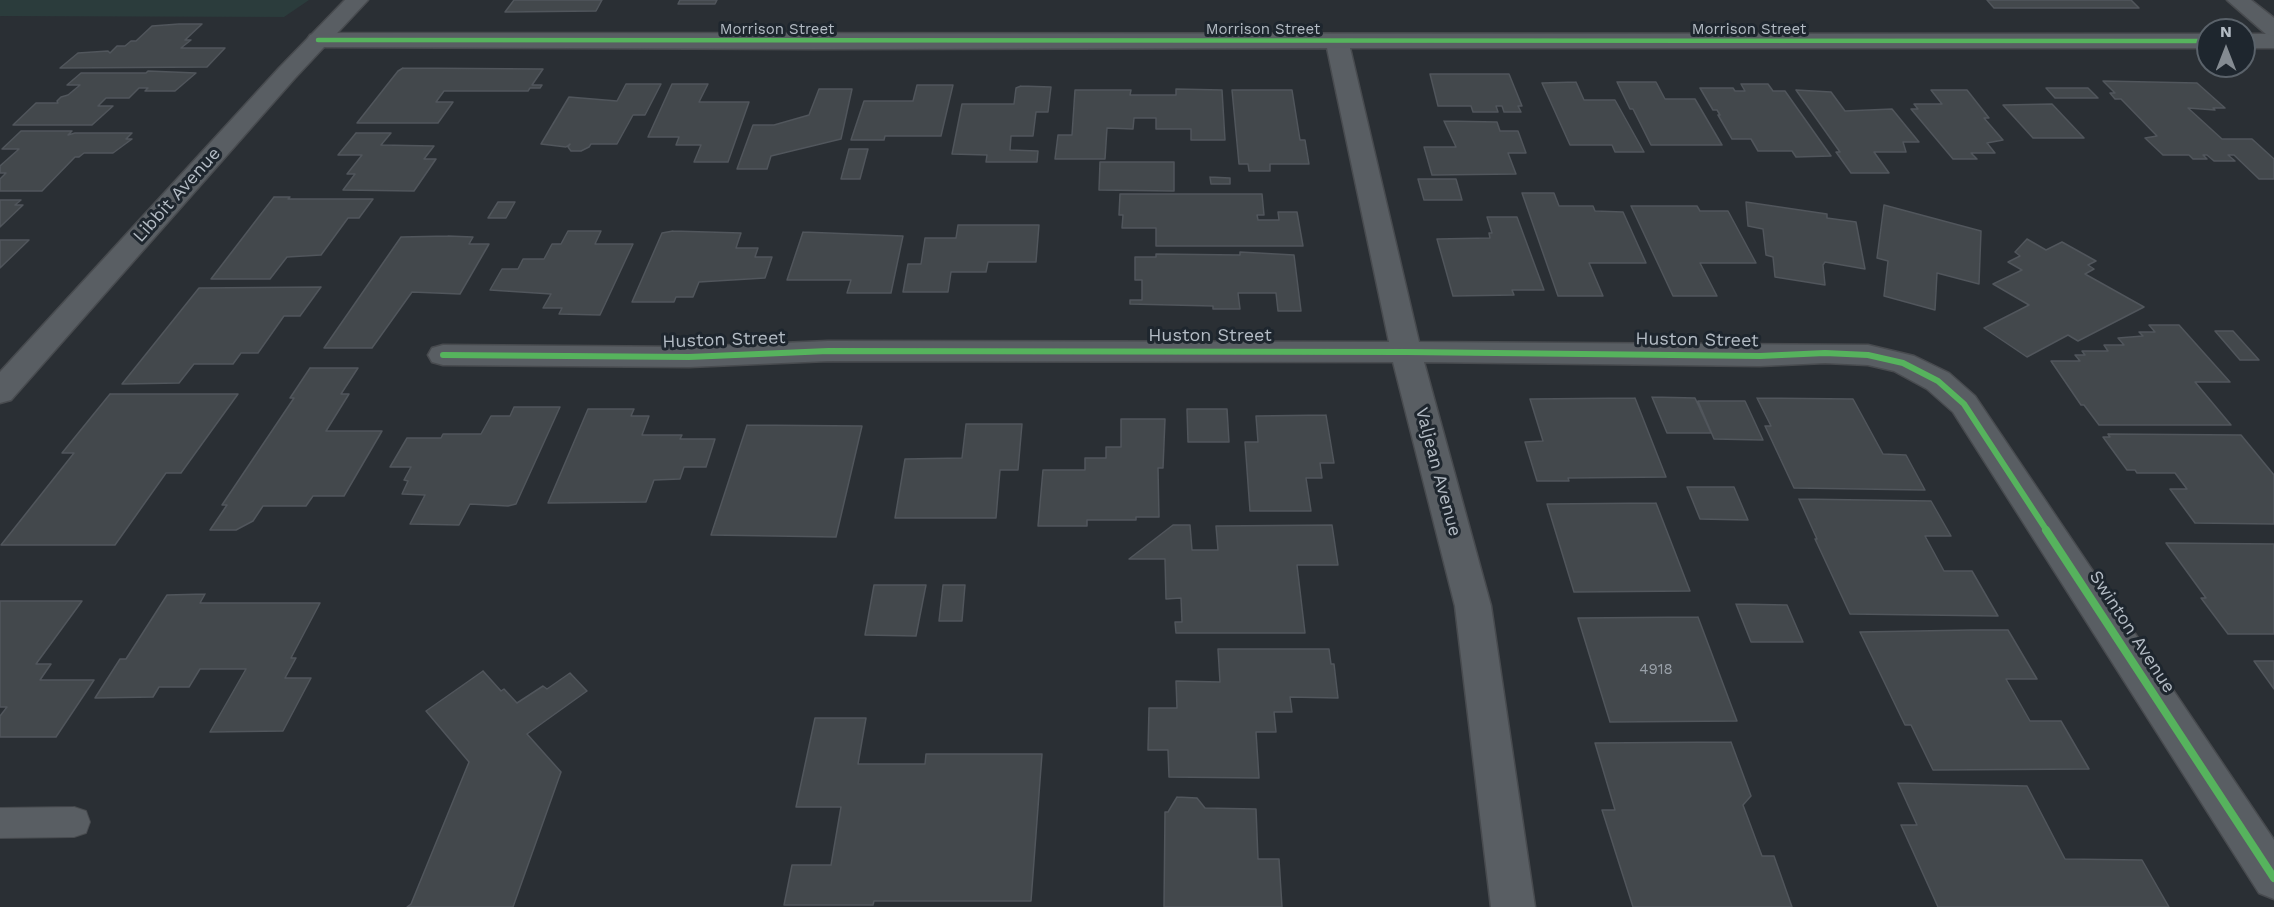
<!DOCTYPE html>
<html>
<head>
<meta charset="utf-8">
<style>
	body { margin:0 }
	#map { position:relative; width:2274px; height:907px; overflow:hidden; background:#2a2f34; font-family:"Work Sans",sans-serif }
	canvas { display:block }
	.north { position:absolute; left:2196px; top:18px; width:60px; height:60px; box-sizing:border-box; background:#1e262e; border:2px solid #5a626a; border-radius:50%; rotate:0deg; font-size:16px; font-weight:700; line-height:24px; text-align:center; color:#b4bcc5 }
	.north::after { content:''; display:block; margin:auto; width:21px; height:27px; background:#848b92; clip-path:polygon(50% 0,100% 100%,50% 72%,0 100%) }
</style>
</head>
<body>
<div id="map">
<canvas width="2274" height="907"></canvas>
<div class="north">N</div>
</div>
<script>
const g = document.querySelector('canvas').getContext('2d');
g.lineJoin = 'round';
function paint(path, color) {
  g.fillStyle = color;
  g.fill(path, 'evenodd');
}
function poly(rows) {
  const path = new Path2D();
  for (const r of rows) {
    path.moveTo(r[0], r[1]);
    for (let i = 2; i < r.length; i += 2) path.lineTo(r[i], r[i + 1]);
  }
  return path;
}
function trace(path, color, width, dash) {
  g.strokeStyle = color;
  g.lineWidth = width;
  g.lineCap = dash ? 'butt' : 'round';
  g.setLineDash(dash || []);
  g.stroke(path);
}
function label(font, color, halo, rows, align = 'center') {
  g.font = font + ' "Work Sans",sans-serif';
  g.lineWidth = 6;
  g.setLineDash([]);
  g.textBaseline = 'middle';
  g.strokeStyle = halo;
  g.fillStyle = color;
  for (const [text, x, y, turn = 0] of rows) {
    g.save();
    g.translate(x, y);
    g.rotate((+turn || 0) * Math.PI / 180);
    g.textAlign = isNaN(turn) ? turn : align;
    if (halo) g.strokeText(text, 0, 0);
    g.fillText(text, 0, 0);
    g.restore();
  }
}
paint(poly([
	[0,0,309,0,284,17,0,16]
]), '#2b3c3c');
const building = poly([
	[514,0,602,0,596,11,505,12,514,0],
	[680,0,717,0,715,4,678,4,680,0],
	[1987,0,2131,0,2139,8,1994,8,1987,0],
	[179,24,202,24,185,40,191,40,181,48,225,48,207,67,60,68,78,53,108,51,110,53,117,46,125,46,131,41,136,41,152,26,179,24],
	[403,68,543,69,532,85,542,85,540,88,530,88,528,91,444,91,436,102,453,102,438,123,357,123,398,71,403,68],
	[148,71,196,73,175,91,145,91,148,88,139,88,129,98,106,98,98,106,113,106,92,125,13,125,36,103,58,103,57,101,61,97,68,95,80,85,67,85,81,73,146,73,148,71],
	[1430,74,1509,74,1522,106,1518,106,1521,112,1504,112,1502,106,1496,106,1498,112,1473,112,1471,106,1438,106,1430,74],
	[2103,81,2197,83,2225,108,2213,108,2215,110,2188,108,2222,139,2252,139,2274,159,2274,179,2259,179,2234,155,2228,155,2235,161,2214,161,2207,155,2203,155,2207,159,2193,159,2189,155,2163,155,2145,138,2157,136,2121,99,2115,99,2110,93,2115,93,2103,81],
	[1576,82,1584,100,1615,100,1644,152,1615,152,1612,145,1570,145,1542,83,1576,82],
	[1617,82,1656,82,1665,99,1695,99,1722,145,1651,145,1633,109,1630,109,1617,82],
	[626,84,661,84,645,115,633,115,617,144,591,144,589,147,581,151,571,151,568,147,570,144,566,147,541,144,569,97,617,101,626,84],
	[672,84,708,84,699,102,749,102,728,162,694,162,701,145,676,145,679,137,648,137,672,84],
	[1741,84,1768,84,1773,91,1785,91,1831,156,1796,157,1792,151,1758,151,1751,139,1732,139,1718,115,1720,115,1717,110,1713,110,1700,88,1733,88,1735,91,1745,91,1741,84],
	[917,85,953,85,941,136,885,136,884,140,851,140,864,101,913,101,917,85],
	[1021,86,1051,87,1048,112,1036,112,1033,136,1011,136,1010,150,1038,151,1037,162,986,162,987,155,952,154,962,104,1014,104,1016,88,1021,86],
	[2046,88,2088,88,2098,98,2055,98,2046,88],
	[819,89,852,89,841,139,771,156,767,169,737,169,753,125,774,125,809,115,819,89],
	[1176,89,1222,90,1225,140,1191,140,1191,129,1156,129,1156,118,1134,118,1133,129,1107,128,1105,159,1055,159,1058,135,1072,135,1075,90,1131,90,1130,95,1176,95,1176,89],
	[1232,90,1292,90,1300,140,1305,140,1309,164,1270,164,1270,171,1249,171,1248,164,1239,164,1232,90],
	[1796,90,1831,92,1845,111,1892,109,1919,142,1903,142,1906,152,1874,152,1889,173,1851,173,1836,152,1840,152,1796,90],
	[1931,90,1967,90,1989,118,1984,118,2003,140,1987,143,1995,153,1971,153,1977,159,1953,159,1911,109,1918,109,1914,104,1942,104,1931,90],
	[2052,104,2084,138,2033,138,2003,105,2052,104],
	[1444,121,1497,122,1500,131,1518,131,1526,153,1508,153,1516,174,1432,175,1424,147,1456,147,1444,121],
	[21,131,72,131,68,135,75,133,132,133,126,139,132,139,113,153,84,153,79,157,75,157,42,191,0,191,0,179,6,173,0,173,0,166,19,149,2,149,21,131],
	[356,133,391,133,381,145,434,146,424,159,436,159,414,191,343,190,355,174,347,174,362,155,338,155,356,133],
	[849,149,868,149,860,179,841,179,849,149],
	[1100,162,1174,162,1174,191,1099,190,1100,162],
	[1210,177,1230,178,1230,184,1211,184,1210,177],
	[1418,179,1456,179,1462,200,1424,200,1418,179],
	[1522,193,1554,193,1559,206,1593,206,1595,211,1623,212,1646,263,1589,263,1603,296,1558,296,1522,193],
	[1120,194,1262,194,1264,215,1257,215,1258,220,1279,220,1278,212,1297,212,1303,246,1156,246,1156,228,1122,228,1123,215,1119,215,1120,194],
	[274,197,290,197,288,199,373,199,359,218,348,218,321,255,287,257,270,279,211,279,274,197],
	[0,200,21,200,15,205,23,205,0,227,0,200],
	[498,202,515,202,506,218,488,218,498,202],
	[1746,202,1827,214,1827,218,1856,222,1865,269,1825,262,1823,265,1825,285,1775,277,1773,257,1766,255,1763,229,1748,226,1746,202],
	[1884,205,1981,231,1979,284,1937,273,1935,310,1884,296,1888,261,1877,258,1884,205],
	[1631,206,1697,206,1700,211,1728,211,1756,263,1700,263,1717,296,1673,296,1631,206],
	[1487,217,1517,217,1544,290,1512,290,1514,295,1453,296,1437,239,1490,238,1489,233,1492,233,1487,217],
	[958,225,1039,225,1036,262,988,262,986,272,951,272,948,292,903,292,908,264,921,264,925,238,956,238,958,225],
	[568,231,601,231,595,244,633,244,600,315,559,314,562,308,543,308,551,294,490,290,502,269,518,269,523,259,544,259,552,244,561,244,568,231],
	[673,231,741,233,736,248,758,248,755,257,772,257,765,278,699,282,693,297,676,297,674,302,632,302,662,233,673,231],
	[803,232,903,236,891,293,847,293,851,280,787,280,803,232],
	[448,236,473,237,469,244,489,244,460,294,412,292,372,348,324,348,401,237,448,236],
	[2027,239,2046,250,2062,242,2096,261,2088,265,2094,269,2085,274,2144,307,2078,341,2068,335,2027,357,1984,328,2029,305,1993,284,2022,270,2008,262,2020,256,2015,252,2027,239],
	[0,240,29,240,0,268,0,240],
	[1240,252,1294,255,1301,311,1278,311,1276,293,1238,293,1240,309,1213,309,1213,306,1130,304,1130,300,1142,300,1142,280,1135,280,1135,257,1156,257,1156,254,1240,255,1240,252],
	[321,287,300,316,284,316,258,353,241,353,233,364,194,364,179,383,122,384,199,288,321,287],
	[2149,325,2179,325,2230,382,2195,382,2231,425,2099,425,2084,405,2081,405,2051,361,2080,361,2075,355,2085,355,2082,351,2108,351,2104,345,2124,345,2118,338,2143,336,2139,332,2155,332,2149,325],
	[2215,331,2233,331,2259,360,2240,360,2215,331],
	[310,368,358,368,341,394,349,394,326,431,382,431,344,496,313,496,306,506,263,506,253,521,236,530,210,530,227,505,222,505,294,398,290,398,310,368],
	[110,394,238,394,181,473,166,473,115,545,1,545,74,453,62,453,110,394],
	[1652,397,1695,398,1711,433,1667,433,1652,397],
	[1635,398,1666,477,1568,478,1569,481,1537,481,1525,442,1543,441,1530,399,1635,398],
	[1757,398,1853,399,1883,454,1906,455,1925,490,1794,488,1765,426,1771,426,1757,398],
	[1698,401,1745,401,1763,440,1714,439,1698,401],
	[514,407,560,407,516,504,508,506,470,504,459,525,410,524,425,495,402,494,408,481,404,480,411,467,390,467,407,438,441,438,443,434,481,434,491,416,510,416,514,407],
	[588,409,634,409,631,416,649,416,642,435,682,435,680,439,715,439,706,467,684,467,680,479,654,480,646,502,548,503,588,409],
	[1187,409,1227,409,1229,442,1188,442,1187,409],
	[1326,415,1334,463,1320,463,1322,478,1306,478,1311,511,1250,511,1245,442,1258,442,1256,416,1326,415],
	[1121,419,1165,419,1163,468,1158,468,1159,517,1136,517,1136,520,1087,520,1087,526,1038,526,1043,470,1085,470,1085,458,1106,458,1106,447,1121,447,1121,419],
	[966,424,1022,424,1018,470,1000,470,996,518,895,518,905,459,962,458,966,424],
	[747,425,862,426,836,537,711,535,747,425],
	[2108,434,2241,435,2274,475,2274,524,2195,523,2170,489,2187,489,2175,473,2137,473,2135,470,2127,470,2103,437,2110,437,2108,434],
	[1687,487,1734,487,1748,520,1700,519,1687,487],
	[1799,499,1931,501,1951,536,1925,536,1944,571,1972,571,1998,616,1850,614,1815,539,1817,539,1799,499],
	[1656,503,1690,591,1574,592,1547,504,1656,503],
	[1173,525,1190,525,1192,550,1218,550,1216,526,1332,525,1338,565,1297,565,1305,633,1176,633,1175,622,1182,622,1181,598,1166,599,1165,559,1129,559,1173,525],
	[2166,543,2274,544,2274,634,2228,634,2201,598,2206,598,2166,543],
	[874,585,926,585,916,636,865,635,874,585],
	[943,585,965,585,962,621,939,621,943,585],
	[205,594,200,603,320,603,291,658,296,658,285,678,311,678,283,731,210,732,246,669,200,669,189,687,159,687,153,697,95,698,120,659,126,659,167,595,205,594],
	[0,601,82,601,36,664,51,664,40,680,94,680,56,737,0,737,0,716,7,707,0,707,0,601],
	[1736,604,1787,605,1803,642,1751,642,1736,604],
	[1698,617,1737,721,1610,722,1578,618,1698,617],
	[1972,630,2008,630,2037,679,2006,679,2030,721,2061,721,2089,769,1933,770,1911,725,1905,725,1860,632,1972,630],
	[1218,649,1329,649,1331,664,1334,664,1338,698,1290,697,1292,712,1274,712,1276,732,1256,732,1259,778,1169,777,1168,750,1148,750,1149,708,1177,708,1176,681,1220,682,1218,649],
	[2254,661,2274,661,2274,689,2254,661],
	[483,671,501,691,504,689,517,703,543,686,547,689,570,673,587,691,527,734,561,772,513,907,407,907,411,904,469,762,426,711,483,671],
	[815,718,866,718,858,764,925,764,926,754,1042,754,1031,901,874,901,873,905,784,905,792,865,831,865,841,807,796,807,815,718],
	[1731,742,1751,796,1743,805,1762,856,1774,856,1792,907,1633,907,1602,810,1615,810,1595,743,1731,742],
	[1898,783,2027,786,2065,859,2142,860,2169,907,1938,907,1901,825,1917,825,1898,783],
	[1177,797,1197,798,1205,808,1256,809,1258,859,1279,859,1282,907,1164,907,1165,812,1168,812,1177,797]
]);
paint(building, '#43484c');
trace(building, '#51565c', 1.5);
const service = poly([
	[74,807,86,811,90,822,86,833,74,837,0,838,0,808,74,807]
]);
const minor = poly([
	[318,33,2208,34,2208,48,1350,48,1419,342,1868,345,1914,356,1949,373,1975,396,2274,840,2274,899,2259,893,1953,412,1927,389,1894,371,1868,365,1825,363,1760,366,1424,362,1491,606,1535,907,1491,907,1455,606,1393,362,828,361,689,367,443,365,432,362,428,355,432,348,443,345,689,347,828,341,1389,342,1327,48,813,49,318,47,310,45,307,40,310,35,318,33],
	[2244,34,2274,34,2274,48,2244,48,2244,34]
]);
const tertiary = poly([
	[345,0,368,0,295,78,11,400,0,403,0,372,279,68,345,0],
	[2227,0,2251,0,2274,18,2274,36,2266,34,2227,0]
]);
trace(service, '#484b4f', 2);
trace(minor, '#484b4f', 3);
trace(tertiary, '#484b4f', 3);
paint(service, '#595e63');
paint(minor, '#595e63');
paint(tertiary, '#595e63');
trace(poly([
	[318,40,2208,41]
]), '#56b35d', 4.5);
trace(poly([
	[443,355,689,357,828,351,1406,352,1760,356,1825,353,1868,355,1903,363,1938,381,1964,404,2047,531]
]), '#56b35d', 6);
trace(poly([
	[2046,530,2274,878]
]), '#56b35d', 8);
label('15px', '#b4bcc5', '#1e262e', [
	["Morrison Street",777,30],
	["Morrison Street",1263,30],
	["Morrison Street",1749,30]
]);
label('15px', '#989fa7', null, [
	["4918",1656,670]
]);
label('18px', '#b4bcc5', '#1e262e', [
	["Libbit Avenue",177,195,-48],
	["Huston Street",1210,336],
	["Huston Street",724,340,-2],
	["Huston Street",1697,340,1],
	["Valjean Avenue",1438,472,75],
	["Swinton Avenue",2132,632,57]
]);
</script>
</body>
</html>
